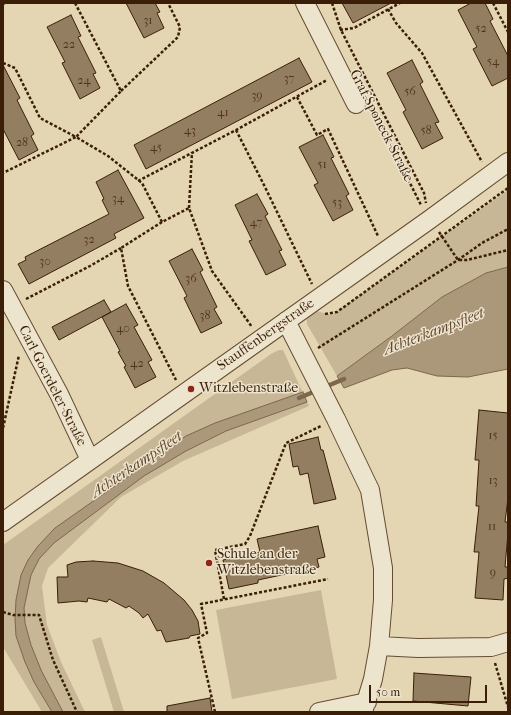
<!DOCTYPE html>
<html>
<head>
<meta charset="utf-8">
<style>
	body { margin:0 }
	#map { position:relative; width:511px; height:715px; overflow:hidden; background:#e4d6b3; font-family:"IM FELL French Canon",serif }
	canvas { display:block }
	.frame { position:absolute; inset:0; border:4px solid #3b1e08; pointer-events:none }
	.scale { position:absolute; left:369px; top:685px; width:118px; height:18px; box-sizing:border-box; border:2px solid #3b1e08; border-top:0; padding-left:5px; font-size:12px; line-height:14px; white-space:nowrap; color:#3b1e08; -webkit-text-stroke:3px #ede4ce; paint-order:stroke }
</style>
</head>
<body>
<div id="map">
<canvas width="511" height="715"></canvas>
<div class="frame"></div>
<div class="scale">50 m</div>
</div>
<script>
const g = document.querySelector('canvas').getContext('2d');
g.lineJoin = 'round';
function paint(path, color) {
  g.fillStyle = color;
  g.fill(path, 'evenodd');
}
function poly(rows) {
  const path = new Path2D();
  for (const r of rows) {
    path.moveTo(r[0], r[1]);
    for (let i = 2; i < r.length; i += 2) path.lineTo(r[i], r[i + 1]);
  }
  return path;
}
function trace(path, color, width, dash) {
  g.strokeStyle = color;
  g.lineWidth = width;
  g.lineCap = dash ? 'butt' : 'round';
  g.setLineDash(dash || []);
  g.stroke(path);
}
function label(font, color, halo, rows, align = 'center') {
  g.font = font + ' "IM FELL French Canon",serif';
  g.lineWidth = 3;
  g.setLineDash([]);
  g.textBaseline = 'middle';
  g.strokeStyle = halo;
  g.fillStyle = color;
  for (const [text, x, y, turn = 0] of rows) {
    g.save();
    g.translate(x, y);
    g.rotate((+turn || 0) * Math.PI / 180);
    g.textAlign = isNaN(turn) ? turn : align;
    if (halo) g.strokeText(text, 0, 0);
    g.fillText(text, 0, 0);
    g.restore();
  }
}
paint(poly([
	[508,190,508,267,486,273,442,297,392,336,337,376,307,324,307,318,316,311,332,315],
	[279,350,283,350,309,406,183,461,121,497,48,568,42,586,47,625,61,662,85,712,42,712,3,647,3,545,271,354],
	[321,590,337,679,232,699,216,610],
	[101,637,124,712,114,712,92,640]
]), '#c7b796');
const water = poly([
	[508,267,508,369,468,377,437,376,407,368,392,370,344,388,337,376,392,336,442,297,486,273,508,267],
	[303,392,307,402,226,431,186,451,144,476,54,543,39,559,31,575,24,608,25,623,31,645,41,670,63,712,52,712,34,682,25,662,16,636,15,619,16,600,21,575,28,560,38,546,55,528,186,436,215,423,303,392]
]);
paint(water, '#ab9779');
trace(water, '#7e674c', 1);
trace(poly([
	[325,387,344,379],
	[299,398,318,390]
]), '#7e674c', 4.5);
const building = poly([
	[126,3,155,3,160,12,157,13,164,28,144,38,126,3],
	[342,3,391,3,353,23,342,3],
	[471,3,485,3,493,19,490,21,508,56,508,78,492,86,473,49,477,47,458,10,471,3],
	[71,15,81,36,78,37,96,73,93,74,100,88,80,99,62,63,65,62,47,27,71,15],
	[299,58,312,82,146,169,134,145,299,58],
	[412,60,423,82,420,84,439,122,435,123,443,138,422,149,403,112,406,110,387,73,412,60],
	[3,65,20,98,17,100,34,134,31,136,38,150,19,160,3,129,3,65],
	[323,135,334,157,331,158,349,194,346,196,353,210,333,221,314,185,318,183,299,147,323,135],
	[118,170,144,218,114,234,116,238,29,284,18,264,26,260,25,257,109,214,102,200,104,199,96,182,118,170],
	[257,194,268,214,265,216,282,250,279,251,286,265,266,275,249,241,252,240,235,205,257,194],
	[192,249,203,270,200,272,217,307,214,309,222,323,201,333,184,298,187,296,169,261,192,249],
	[104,300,111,312,59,340,52,327,104,300],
	[126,304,138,325,134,327,152,360,148,362,156,377,135,388,124,367,126,366,118,352,120,351,102,317,126,304],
	[479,410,508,413,508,498,505,522,508,522,508,533,505,567,508,567,508,578,504,579,503,600,475,598,479,552,474,552,479,506,476,506,479,460,475,460,479,410],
	[318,437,321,450,323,450,336,499,314,504,308,473,300,475,298,466,293,467,289,444,318,437],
	[318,526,325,557,317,559,319,567,258,580,258,583,229,589,223,560,260,552,257,539,318,526],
	[93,561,118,563,143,571,164,583,184,600,192,610,198,621,200,634,190,636,189,638,166,642,161,630,157,631,148,614,143,618,139,613,129,606,126,608,109,599,107,602,88,598,87,602,79,601,58,603,57,577,68,577,67,565,76,562,93,561],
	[414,673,471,677,468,706,413,701,414,673],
	[210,698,212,712,167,712,167,706,210,698]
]);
paint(building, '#937e61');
trace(building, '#3b1e08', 1);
const minor = poly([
	[305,3,356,104],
	[3,290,59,394,90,460],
	[286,321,336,419,370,490,383,568,383,600,379,646,373,679,363,712],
	[3,522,429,220,508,162],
	[379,646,418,648,491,647,508,642],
	[319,712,367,702]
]);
trace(minor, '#654c33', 20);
trace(poly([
	[75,3,121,91,76,137,108,156,142,183,162,222,189,208,212,271,252,327],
	[332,3,341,30,424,193,426,203],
	[493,3,508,32],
	[3,4,5,3],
	[388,9,396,23,422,53,482,162],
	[340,30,354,28,400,3],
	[3,63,15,68,40,118,76,137,3,173],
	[121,91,178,37,180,27,168,3],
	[297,97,317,135,328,129,378,236],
	[372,108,421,205],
	[236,130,265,187,312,284],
	[138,181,236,130,327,80],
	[189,208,192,152],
	[162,222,121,248,128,286,176,380],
	[439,232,458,260,467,260,508,250],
	[26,299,90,266,121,248],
	[325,314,337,312,508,188],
	[318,348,458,260,482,243,508,229],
	[3,428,19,355],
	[224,599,215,550,245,544,250,536,286,443,321,426],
	[3,612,13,615,39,615,53,660,77,712],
	[495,663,508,707],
	[215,712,198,638,207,633,201,604,328,579]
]), '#3b1e08', 2.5, [3, 2]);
trace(minor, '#ede4ce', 18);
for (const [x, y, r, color] of [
	[191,389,4,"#8f2418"],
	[209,563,4,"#8f2418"]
]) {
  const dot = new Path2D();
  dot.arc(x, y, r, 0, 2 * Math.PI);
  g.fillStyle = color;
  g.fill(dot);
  trace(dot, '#ede4ce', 1.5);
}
label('12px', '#51361e', null, [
	["31",148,21],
	["52",481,29],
	["22",69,45],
	["54",493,62],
	["37",289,79],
	["24",84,81],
	["56",410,92],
	["39",257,96],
	["41",223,113],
	["43",190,131],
	["58",426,131],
	["28",22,143],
	["45",156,148],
	["51",322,165],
	["34",118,199],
	["53",337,203],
	["47",256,223],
	["32",89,240],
	["30",45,262],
	["36",191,279],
	["38",205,316],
	["40",123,329],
	["42",137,364],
	["15",493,436],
	["13",493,481],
	["11",492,527],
	["9",493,573]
]);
label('14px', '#3b1e08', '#ede4ce', [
	["Graf-Sponeck-Straße",381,126,63],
	["Stauffenbergstraße",266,335,-35],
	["Carl-Goerdeler-Straße",52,386,63]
]);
label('14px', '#3b1e08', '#ede4ce', [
	["Witzlebenstraße",199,389],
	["Schule an der",217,555],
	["Witzlebenstraße",217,571]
], 'left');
label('italic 15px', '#624830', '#ede4ce', [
	["Achterkampsfleet",434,332,-21],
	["Achterkampsfleet",137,465,-34]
]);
</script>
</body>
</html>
